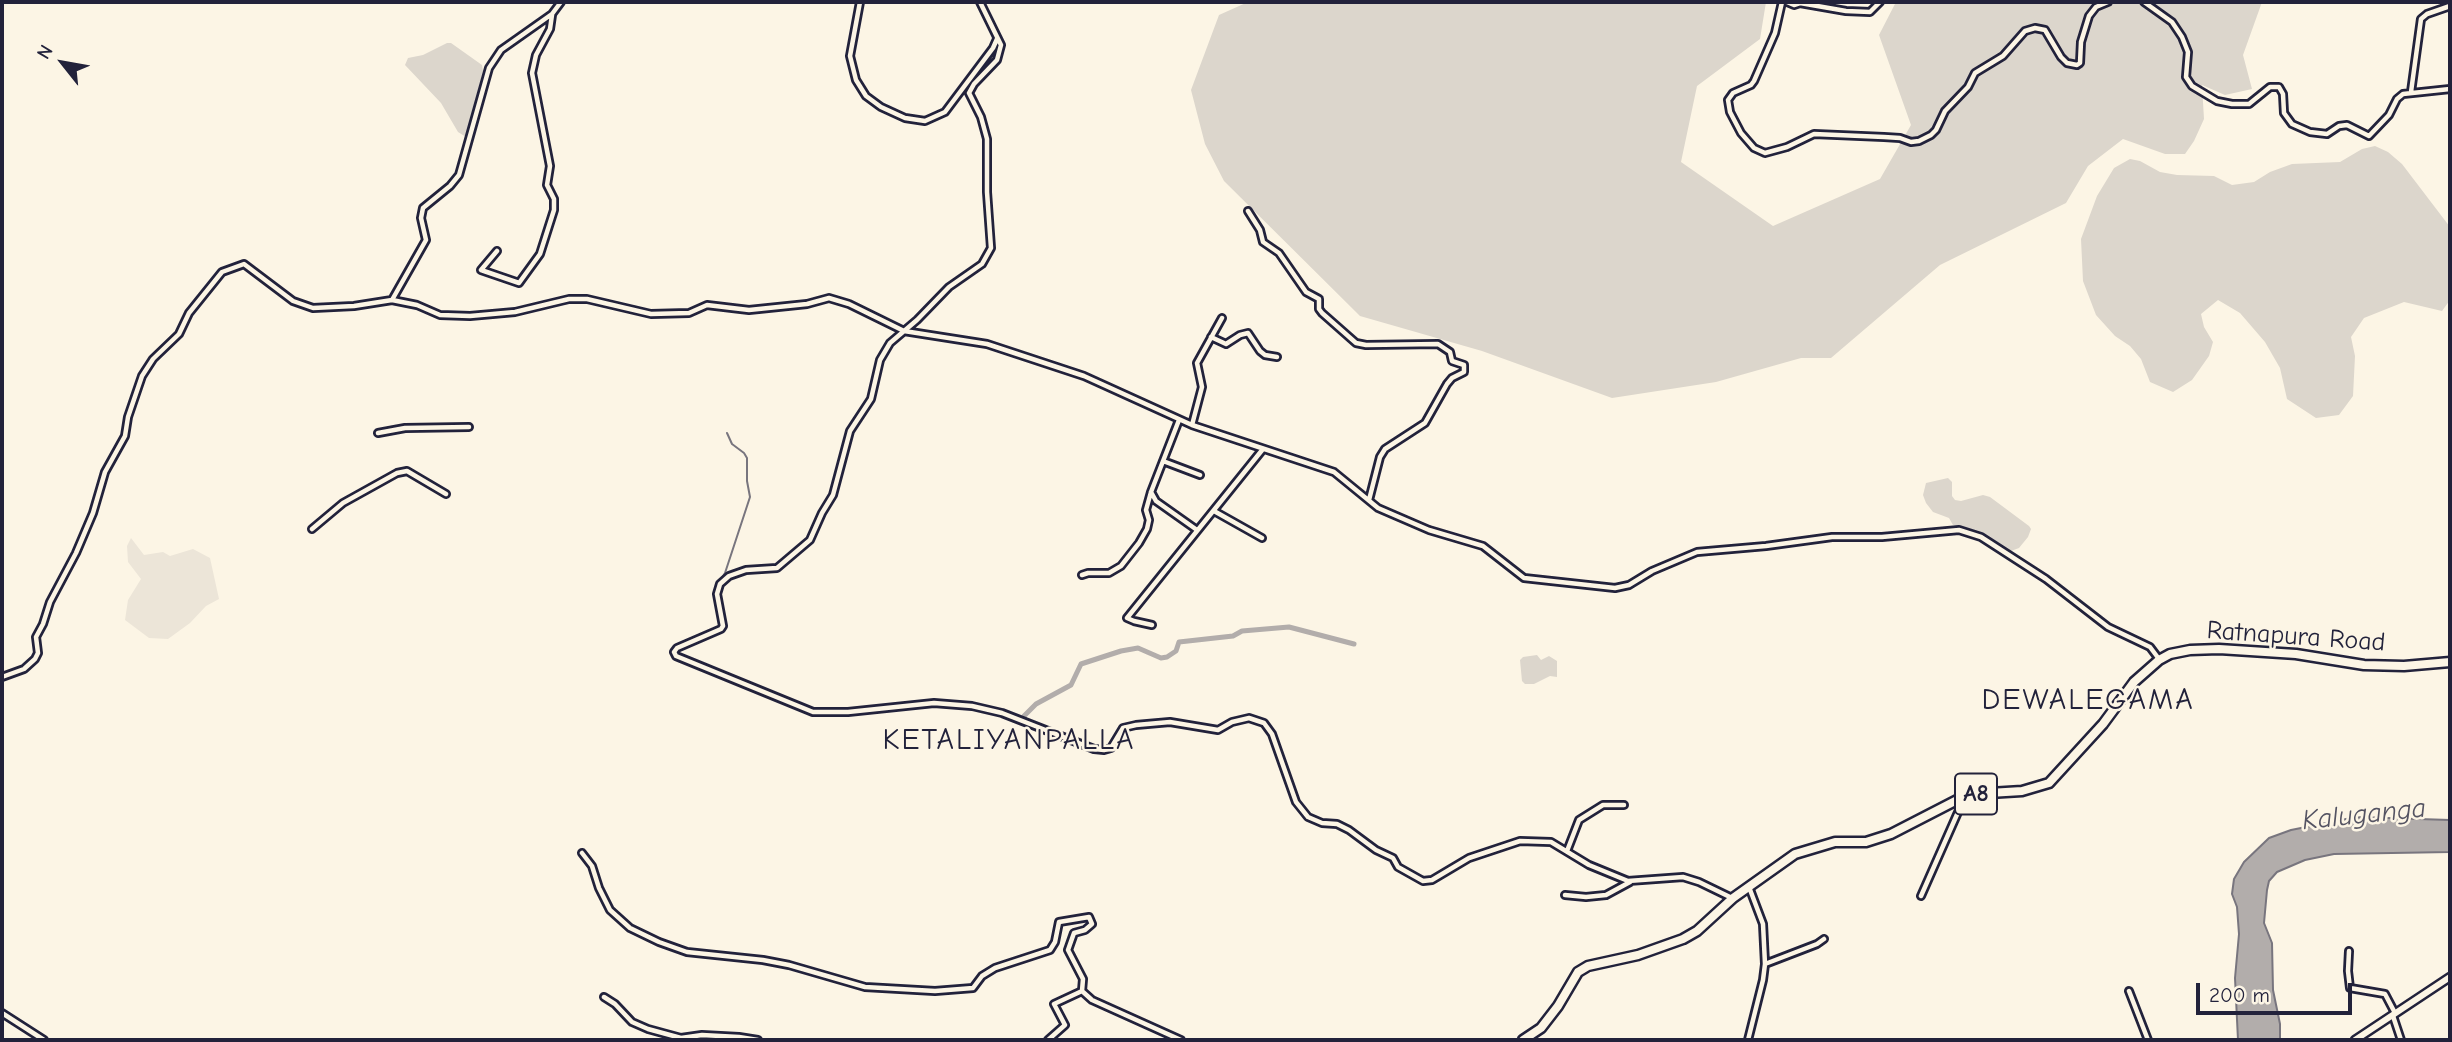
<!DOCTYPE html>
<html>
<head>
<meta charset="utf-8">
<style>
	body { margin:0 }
	#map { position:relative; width:2452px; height:1042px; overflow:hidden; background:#fcf5e5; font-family:"Comic Neue",sans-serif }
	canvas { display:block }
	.frame { position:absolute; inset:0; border:4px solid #22223b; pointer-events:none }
	.north { position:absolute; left:28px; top:28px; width:70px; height:70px; -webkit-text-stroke:5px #fcf5e5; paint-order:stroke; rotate:301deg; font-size:19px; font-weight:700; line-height:28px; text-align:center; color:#22223b }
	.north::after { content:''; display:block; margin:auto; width:24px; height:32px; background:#22223b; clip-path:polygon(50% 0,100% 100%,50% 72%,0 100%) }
	.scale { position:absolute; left:2196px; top:983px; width:156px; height:32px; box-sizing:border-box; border:4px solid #22223b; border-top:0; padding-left:9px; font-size:21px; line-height:24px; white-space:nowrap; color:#22223b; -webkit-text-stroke:5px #fcf5e5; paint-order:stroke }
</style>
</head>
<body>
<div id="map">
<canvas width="2452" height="1042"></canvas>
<div class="frame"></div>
<div class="north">N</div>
<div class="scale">200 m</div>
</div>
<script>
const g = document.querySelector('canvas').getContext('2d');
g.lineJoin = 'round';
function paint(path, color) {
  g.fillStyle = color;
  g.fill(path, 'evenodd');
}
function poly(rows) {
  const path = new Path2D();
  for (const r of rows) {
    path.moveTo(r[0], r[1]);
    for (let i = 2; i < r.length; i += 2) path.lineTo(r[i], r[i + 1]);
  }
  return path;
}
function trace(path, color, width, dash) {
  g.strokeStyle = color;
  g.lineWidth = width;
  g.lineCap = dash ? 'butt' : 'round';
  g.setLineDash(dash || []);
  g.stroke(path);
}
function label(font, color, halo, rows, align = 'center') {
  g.font = font + ' "Comic Neue",sans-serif';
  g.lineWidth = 5;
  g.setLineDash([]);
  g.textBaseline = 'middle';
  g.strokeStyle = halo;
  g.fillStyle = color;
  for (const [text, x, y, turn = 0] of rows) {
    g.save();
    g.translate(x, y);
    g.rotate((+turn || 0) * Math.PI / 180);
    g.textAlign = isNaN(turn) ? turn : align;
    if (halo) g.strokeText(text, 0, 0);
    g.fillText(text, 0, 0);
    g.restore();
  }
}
paint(poly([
	[131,538,144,555,163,552,170,556,193,549,210,558,219,599,206,606,190,623,168,639,149,638,125,620,128,600,141,579,128,562,127,546]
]), '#ece5d8');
paint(poly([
	[1248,2,1766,2,1760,39,1697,86,1681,162,1773,226,1880,179,1911,125,1879,35,1896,2,2262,2,2243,55,2252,89,2225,95,2202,85,2204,119,2194,141,2185,154,2165,154,2123,139,2088,166,2066,203,1940,265,1831,358,1801,358,1716,382,1612,398,1482,351,1360,316,1224,181,1205,144,1191,90,1219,15],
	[447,43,451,43,482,65,483,71,466,137,458,132,441,103,405,65,408,58,423,55],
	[2375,146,2388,152,2402,164,2450,227,2450,300,2442,311,2404,302,2364,318,2351,337,2355,356,2353,396,2339,415,2316,418,2287,399,2280,368,2265,342,2240,313,2218,300,2201,314,2204,327,2213,342,2209,356,2192,380,2173,392,2150,382,2141,359,2130,346,2115,336,2096,315,2083,281,2081,239,2097,196,2114,168,2130,159,2140,161,2160,172,2177,175,2214,176,2232,185,2254,182,2270,172,2292,164,2340,162,2362,149],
	[1948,478,1952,482,1952,496,1955,500,1961,501,1983,495,1990,497,2029,526,2031,529,2028,537,2019,548,2011,551,1978,533,1953,525,1949,518,1933,512,1926,503,1923,495,1926,483],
	[1537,655,1541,660,1549,656,1557,661,1557,677,1550,676,1534,684,1525,684,1522,681,1520,660,1523,657]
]), '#dcd6cc');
const water = poly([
	[2356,817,2450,820,2450,852,2334,854,2305,860,2277,872,2269,881,2267,890,2264,923,2272,943,2273,990,2280,1024,2280,1040,2238,1040,2235,978,2239,934,2237,907,2232,894,2234,879,2244,862,2269,838,2291,830,2356,817]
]);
paint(water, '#b2adab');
trace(water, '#78757e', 2);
trace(poly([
	[720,581,725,573,750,497,747,481,747,458,744,453,732,444,727,433],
	[717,585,714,591,720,620]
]), '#78757e', 2);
trace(poly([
	[1024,720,1024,716,1036,704,1071,685,1081,664,1121,651,1138,648,1161,658,1167,657,1176,651,1179,642,1233,636,1242,631,1289,627,1354,644]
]), '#b2adab', 5);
const street = poly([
	[860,2,850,56,856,80,866,96,881,107,905,118,925,121,945,112,993,48,997,39],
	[980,2,1001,45,997,60,974,84,969,93,981,117,987,139,987,192,991,248,982,264,949,287,917,320,890,343,880,360,871,399,850,431,833,495,822,513,810,540,777,568,746,570,729,576,720,584,717,594,723,626,721,629,677,648,674,652,676,656,813,712,848,712,934,703,972,706,1002,713,1094,749,1104,750,1111,748,1123,728,1136,725,1170,722,1218,730,1232,722,1249,718,1264,723,1272,734,1296,802,1308,817,1322,823,1337,824,1349,830,1376,850,1393,858,1398,867,1423,881,1432,880,1469,858,1520,841,1551,842,1589,865,1628,881,1683,877,1699,882,1732,898],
	[1782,2,1775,33,1754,81,1751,85,1733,93,1728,100,1730,112,1741,133,1754,148,1765,153,1787,147,1814,134,1884,137,1900,138,1911,142,1919,141,1931,135,1936,130,1945,111,1968,87,1975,73,2003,56,2025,31,2035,28,2045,30,2061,57,2067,63,2077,65,2080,63,2081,42,2089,16,2096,7,2108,2],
	[1787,2,1794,5,1800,3,1846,11,1870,12,1880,2],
	[2144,2,2172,22,2182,37,2188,52,2186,77,2192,86,2217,101,2232,104,2249,104,2270,87,2279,87,2283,94,2284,113,2292,124,2310,132,2327,134,2339,126,2347,125,2369,136,2389,115,2397,99,2403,94,2450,89],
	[2411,92,2421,19,2427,14,2450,6],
	[1248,211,1260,230,1263,242,1279,253,1306,292,1319,299,1319,309,1322,313,1356,343,1366,345,1438,344,1450,352,1452,361,1464,365,1464,372,1452,378,1447,384,1425,423,1385,449,1380,457,1369,500],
	[497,251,481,270,519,283,540,254,554,210,554,199,547,185,550,166,532,73,536,55,550,29,552,15],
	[392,300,417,305,440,315,470,316,515,312,569,299,587,299,651,314,689,313,707,305,749,310,807,304,829,298,849,304,904,331,987,344,1084,376,1192,425,1334,472,1378,508,1429,530,1483,546,1524,578,1615,588,1629,585,1652,571,1697,552,1766,546,1832,537,1882,537,1959,530,1981,537,2046,579,2108,627,2150,647,2159,659],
	[1211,337,1226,344,1240,335,1248,333,1260,351,1265,355,1277,357],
	[1192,425,1202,387,1197,363,1222,318],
	[378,433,405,428,469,427],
	[1163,461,1200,475],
	[1151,492,1156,501,1197,530],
	[1214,511,1262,538],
	[312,529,343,503,397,473,407,471,446,494],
	[1082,575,1088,573,1109,573,1121,566,1139,543,1147,529,1149,520,1146,510,1151,492,1179,420],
	[1152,625,1134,621,1127,618,1263,449],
	[2,677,24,669,35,659,38,653,36,637,43,624,50,602,76,553,93,513,105,472,125,436,128,417,142,376,153,359,179,334,189,313,222,272,244,264,293,301,313,308,354,306,392,300,426,240,421,218,423,208,450,186,459,175,489,68,501,50,552,14,561,2],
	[1567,851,1579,820,1603,805,1624,805],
	[582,853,592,866,599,888,610,910,630,928,659,942,687,952,763,960,789,965,865,987,935,991,973,988,982,976,995,968,1050,950,1055,942,1059,922,1089,917,1092,924,1085,930,1074,933,1068,950,1083,979,1082,991,1054,1004,1065,1025,1048,1040],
	[1565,895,1586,897,1606,895,1630,882],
	[1921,896,1959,810,1959,800],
	[2349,951,2348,971,2350,988,2385,994,2395,1013],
	[1765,964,1817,944,1824,939],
	[1082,991,1092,1000,1181,1040],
	[2129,991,2148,1040],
	[604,997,615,1004,632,1022,648,1029,681,1038,702,1035,739,1037,758,1040],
	[2,1013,44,1040],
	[2393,1016,2401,1040],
	[1748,1040,1763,980,1765,964,1763,924,1749,887]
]);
const secondary = poly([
	[2355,1040,2450,977]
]);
const highway = poly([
	[1523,1040,1541,1028,1558,1006,1578,972,1588,966,1638,955,1683,939,1697,931,1733,898,1795,854,1835,842,1866,842,1891,834,1959,799,1973,794,2022,791,2049,783,2103,724,2134,682,2159,660,2170,654,2190,650,2219,649,2296,654,2364,665,2404,666,2450,662]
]);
trace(street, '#22223b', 10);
trace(secondary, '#22223b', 11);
trace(highway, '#22223b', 13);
trace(street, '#fcf5e5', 4.5);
trace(secondary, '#fcf5e5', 6);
trace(highway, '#fcf5e5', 8);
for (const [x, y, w] of [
	[1976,794,42]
]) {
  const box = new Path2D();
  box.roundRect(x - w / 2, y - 20.5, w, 41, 5);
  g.fillStyle = '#fcf5e5';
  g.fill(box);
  trace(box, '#22223b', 2);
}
label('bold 24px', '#22223b', null, [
	["A8",1976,794]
]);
label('26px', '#22223b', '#fcf5e5', [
	["Ratnapura Road",2296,637,4]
]);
label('italic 28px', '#545362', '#fcf5e5', [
	["Kaluganga",2364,815,-6]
]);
g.letterSpacing = '2px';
label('30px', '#22223b', '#fcf5e5', [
	["DEWALEGAMA",2088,701],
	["KETALIYANPALLA",1009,741]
]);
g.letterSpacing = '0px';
</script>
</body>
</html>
